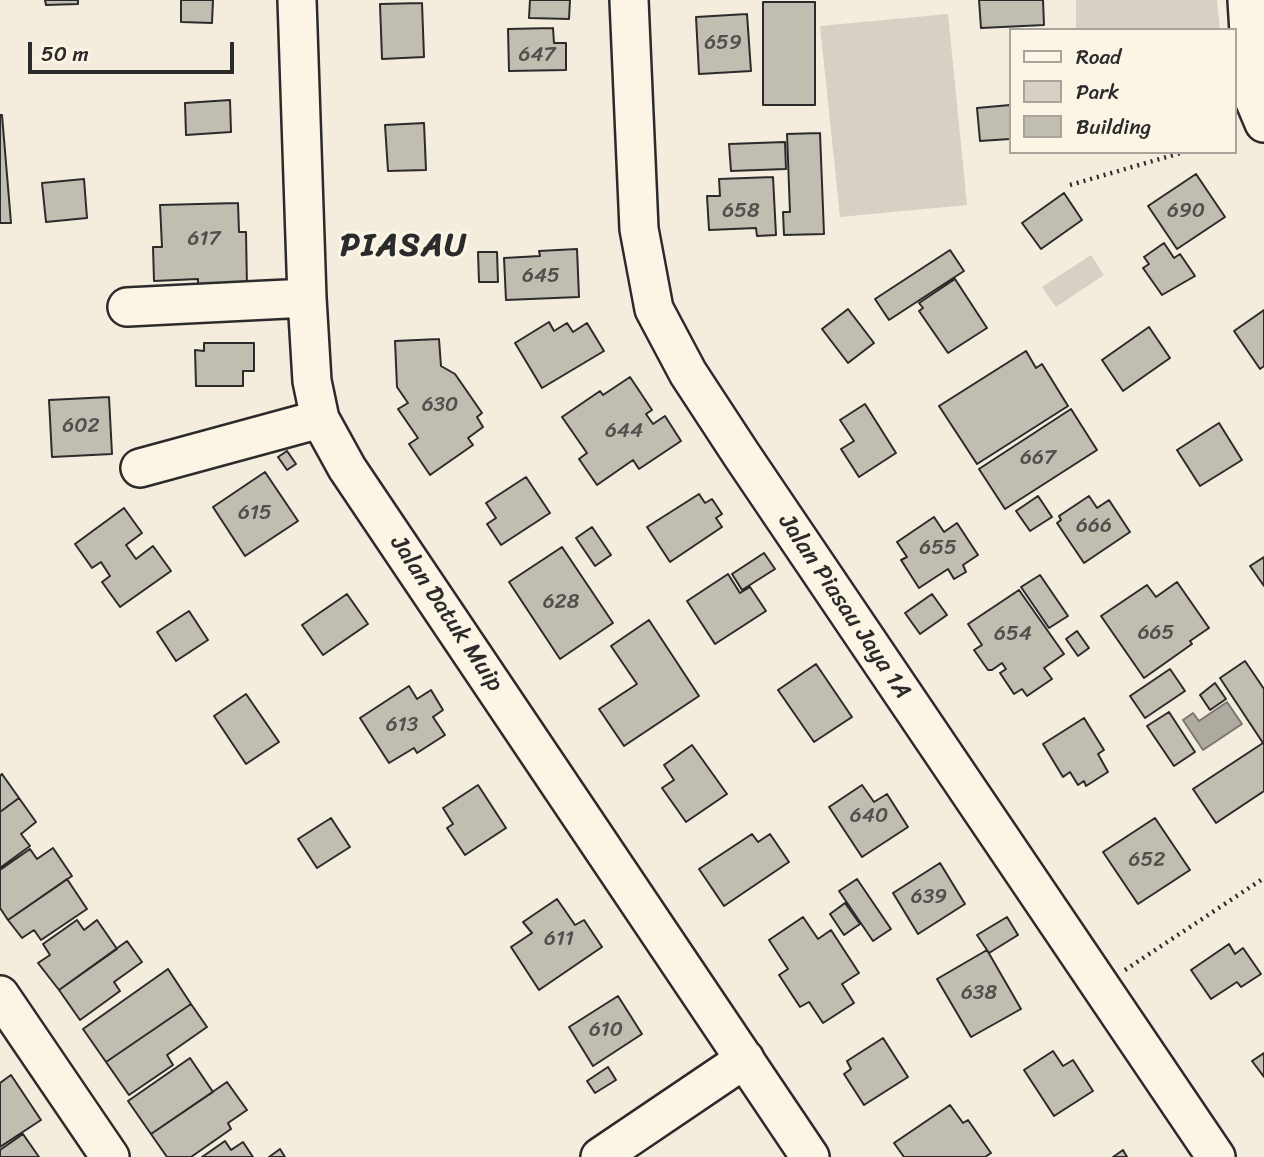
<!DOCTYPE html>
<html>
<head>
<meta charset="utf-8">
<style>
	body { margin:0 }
	#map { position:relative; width:1264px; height:1157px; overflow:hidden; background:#f4edde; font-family:Sriracha,sans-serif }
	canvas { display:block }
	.legend { position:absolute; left:1009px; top:28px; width:228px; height:126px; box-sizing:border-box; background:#fcf5e5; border:2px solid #a8a49b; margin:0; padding:9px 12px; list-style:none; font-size:21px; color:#2b2b2b }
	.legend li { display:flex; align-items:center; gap:14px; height:35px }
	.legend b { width:35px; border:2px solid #a8a49b }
	.scale { position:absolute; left:28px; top:42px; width:206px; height:32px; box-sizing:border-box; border:4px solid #2b2b2b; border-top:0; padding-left:9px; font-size:21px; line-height:24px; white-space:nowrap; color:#2b2b2b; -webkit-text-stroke:5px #fcf5e5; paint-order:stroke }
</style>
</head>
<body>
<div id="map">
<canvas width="1264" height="1157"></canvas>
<ul class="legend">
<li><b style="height:9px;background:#fcf5e5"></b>Road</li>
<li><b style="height:19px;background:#d6d1c4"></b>Park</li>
<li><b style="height:19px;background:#c2bdb1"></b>Building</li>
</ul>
<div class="scale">50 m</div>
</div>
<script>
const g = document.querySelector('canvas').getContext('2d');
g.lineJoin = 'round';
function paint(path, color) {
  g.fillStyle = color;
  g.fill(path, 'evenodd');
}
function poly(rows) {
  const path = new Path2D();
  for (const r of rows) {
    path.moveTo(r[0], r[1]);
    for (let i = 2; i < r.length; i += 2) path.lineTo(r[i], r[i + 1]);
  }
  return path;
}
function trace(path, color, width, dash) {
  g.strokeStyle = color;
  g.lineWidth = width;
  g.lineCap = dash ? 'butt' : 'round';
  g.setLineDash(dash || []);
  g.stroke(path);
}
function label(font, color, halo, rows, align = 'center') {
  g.font = font + ' Sriracha,sans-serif';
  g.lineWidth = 6;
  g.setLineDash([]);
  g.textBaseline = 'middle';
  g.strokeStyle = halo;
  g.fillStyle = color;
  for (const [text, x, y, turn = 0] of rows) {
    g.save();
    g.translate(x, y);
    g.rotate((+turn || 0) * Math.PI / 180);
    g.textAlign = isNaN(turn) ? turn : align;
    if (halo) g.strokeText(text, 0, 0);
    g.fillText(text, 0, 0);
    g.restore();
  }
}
paint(poly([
	[1076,0,1217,0,1220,30,1076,30],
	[948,14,967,205,840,217,820,26],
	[1091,255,1104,275,1056,307,1042,287]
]), '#d6d1c4');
const water = poly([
	[1227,702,1242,724,1203,750,1183,720,1193,713,1199,721,1227,702]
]);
paint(water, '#afaaa0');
trace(water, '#7a7771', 2);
const building = poly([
	[45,0,78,0,78,4,46,5,45,0],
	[181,0,213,0,212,23,181,22,181,0],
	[530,0,570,0,569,19,529,18,530,0],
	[979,0,1043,0,1044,25,981,28,979,0],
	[763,2,815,2,815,105,763,105,763,2],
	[422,3,424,57,382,59,380,4,422,3],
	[747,14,751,71,699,74,696,17,747,14],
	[553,28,554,43,566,43,566,70,509,71,508,29,553,28],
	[230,100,231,132,186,135,185,103,230,100],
	[1010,105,1010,139,980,141,977,108,1010,105],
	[0,115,2,115,11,223,0,223,0,115],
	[424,123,426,170,388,171,385,125,424,123],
	[820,133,824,234,784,235,783,212,790,212,787,134,820,133],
	[785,142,786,169,731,171,729,144,785,142],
	[1196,174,1225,217,1177,249,1148,206,1196,174],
	[773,177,776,235,757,236,756,228,709,230,707,196,720,196,719,179,773,177],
	[84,179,87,218,46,222,42,183,84,179],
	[1064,193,1082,220,1041,249,1022,223,1064,193],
	[238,203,239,232,246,232,247,288,198,289,198,279,154,281,153,247,162,247,160,205,238,203],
	[1164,243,1174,258,1180,254,1195,276,1162,295,1143,268,1149,264,1144,257,1164,243],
	[577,249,579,297,506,300,504,258,540,256,539,251,577,249],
	[950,250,964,271,889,320,875,299,950,250],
	[478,252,497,252,498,282,479,282,478,252],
	[955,279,987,328,948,353,919,311,923,308,919,303,955,279],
	[848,309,874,343,848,363,822,329,848,309],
	[1264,310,1264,366,1260,369,1234,331,1264,310],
	[549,322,554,331,567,323,573,332,587,323,604,351,542,388,515,343,549,322],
	[1149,327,1170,358,1123,391,1102,360,1149,327],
	[439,339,441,366,455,374,482,413,477,417,483,427,468,438,473,445,430,475,409,444,418,438,398,409,408,403,397,387,395,341,439,339],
	[204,343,254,343,254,371,243,371,243,386,196,386,195,350,204,351,204,343],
	[1026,351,1036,368,1042,364,1068,406,977,464,939,406,1026,351],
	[630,377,652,410,646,414,653,424,665,416,681,441,639,469,633,460,597,485,579,459,587,453,562,417,600,391,603,395,630,377],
	[109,397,112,454,52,457,49,400,109,397],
	[865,404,896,453,859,477,841,449,854,441,840,420,865,404],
	[1071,409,1097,450,1005,509,979,469,1071,409],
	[1219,423,1242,460,1200,486,1177,450,1219,423],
	[287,451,296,464,287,470,278,457,287,451],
	[265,472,298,521,245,556,213,507,265,472],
	[526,477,550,513,501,545,487,524,496,518,486,503,526,477],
	[699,494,705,503,712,499,722,514,716,518,722,527,670,562,647,527,699,494],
	[1038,496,1052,517,1030,531,1016,511,1038,496],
	[1089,496,1097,508,1109,500,1130,532,1084,563,1057,523,1061,520,1059,516,1089,496],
	[124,508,142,533,126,545,136,559,153,546,171,571,120,607,102,582,110,576,101,562,92,568,75,544,124,508],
	[934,517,944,532,957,523,978,555,963,565,966,572,954,579,948,569,919,588,901,560,907,557,897,542,934,517],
	[592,527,611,555,595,566,576,538,592,527],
	[562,547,613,623,560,659,509,582,562,547],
	[764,553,775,569,742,590,732,574,764,553],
	[1264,557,1264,586,1250,566,1264,557],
	[728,574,740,593,750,587,766,611,715,644,687,601,728,574],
	[1040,575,1068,616,1049,628,1021,587,1040,575],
	[1177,582,1209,628,1190,641,1192,644,1144,678,1101,616,1147,585,1156,597,1177,582],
	[1019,590,1064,654,1044,668,1052,679,1027,696,1022,689,1014,694,1000,673,1006,669,1002,663,992,670,988,670,974,650,982,645,968,624,1019,590],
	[347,594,368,624,323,655,302,625,347,594],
	[932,594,947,615,920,634,905,613,932,594],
	[189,611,208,640,176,661,157,632,189,611],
	[649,620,699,696,624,746,599,709,637,684,611,646,649,620],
	[1077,631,1089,648,1078,656,1066,639,1077,631],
	[1245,661,1264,689,1264,791,1216,823,1193,789,1263,743,1220,678,1245,661],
	[816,664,852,717,814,742,778,690,816,664],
	[1170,669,1185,691,1145,718,1130,696,1170,669],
	[1215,683,1226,699,1210,710,1200,695,1215,683],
	[409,686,417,699,431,690,443,710,433,717,445,735,417,753,414,748,389,763,360,718,409,686],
	[246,694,279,742,246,764,214,716,246,694],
	[1169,712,1195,752,1174,766,1147,726,1169,712],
	[1084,718,1104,750,1098,754,1108,772,1086,786,1084,781,1078,785,1070,772,1063,777,1043,744,1084,718],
	[692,745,727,794,686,822,662,788,674,780,664,765,692,745],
	[2,774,19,798,0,812,0,776,2,774],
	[478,785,506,828,465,855,447,828,453,824,443,808,478,785],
	[862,785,874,802,887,794,908,827,862,857,829,807,862,785],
	[19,798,36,822,21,834,30,846,0,868,0,812,19,798],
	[331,818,350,847,317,868,298,839,331,818],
	[1155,818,1190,870,1138,904,1103,852,1155,818],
	[752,834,758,842,770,834,789,862,724,906,699,869,752,834],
	[53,848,72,876,8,920,0,908,0,870,30,849,37,859,53,848],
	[940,863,965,904,918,934,893,893,940,863],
	[67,879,87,909,41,940,34,930,22,938,8,920,67,879],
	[857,879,891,929,873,941,839,891,857,879],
	[557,899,575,925,584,920,602,947,539,990,511,947,532,933,523,922,557,899],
	[845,903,860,924,844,935,830,914,845,903],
	[803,917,818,939,831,930,859,973,842,984,854,1003,823,1023,809,1002,800,1007,779,975,788,969,769,940,803,917],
	[1007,917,1018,935,989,953,977,935,1007,917],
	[77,920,84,930,97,920,117,949,59,990,38,963,50,955,43,944,77,920],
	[127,941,142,962,114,982,120,991,80,1020,59,990,127,941],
	[1229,944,1235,954,1243,948,1261,974,1241,987,1237,982,1211,999,1191,970,1229,944],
	[987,950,1021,1009,971,1037,937,979,987,950],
	[168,969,191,1004,106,1062,83,1029,168,969],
	[618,996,642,1034,593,1066,569,1027,618,996],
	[191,1004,207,1027,167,1055,173,1065,129,1095,106,1062,191,1004],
	[883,1038,908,1077,864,1105,844,1074,851,1069,847,1061,883,1038],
	[1053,1051,1063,1066,1073,1060,1093,1091,1054,1116,1024,1070,1053,1051],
	[1264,1053,1264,1077,1252,1061,1264,1053],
	[190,1058,213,1092,151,1134,128,1101,190,1058],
	[608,1067,616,1080,595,1093,587,1081,608,1067],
	[11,1075,41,1120,0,1147,0,1083,11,1075],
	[227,1082,247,1110,228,1123,231,1129,191,1157,167,1157,151,1134,227,1082],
	[950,1105,963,1123,968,1120,991,1153,985,1157,904,1157,894,1143,950,1105],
	[23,1134,39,1157,0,1157,0,1150,23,1134],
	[225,1141,231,1150,243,1142,253,1157,202,1157,225,1141],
	[280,1149,285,1157,269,1157,280,1149],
	[1123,1150,1127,1157,1113,1157,1123,1150]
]);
paint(building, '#c2bdb1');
trace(building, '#2b2b2b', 2);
const minor = poly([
	[297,0,307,298,312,381,320,419,347,468,810,1157],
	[629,0,639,229,654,309,688,373,741,454,1216,1157],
	[1247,0,1253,97,1264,123],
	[127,307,307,298],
	[140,468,320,419],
	[0,995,110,1157],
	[600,1157,745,1059]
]);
trace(minor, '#2b2b2b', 42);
trace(poly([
	[1070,185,1184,152],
	[1125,970,1264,878]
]), '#2b2b2b', 4.5, [2, 5]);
trace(minor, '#fcf5e5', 37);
label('21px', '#51504c', null, [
	["659",723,44],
	["647",537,56],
	["658",741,212],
	["690",1186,212],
	["617",204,240],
	["645",541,277],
	["630",440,406],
	["602",81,427],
	["644",624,432],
	["667",1038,459],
	["615",255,514],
	["666",1094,527],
	["655",938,549],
	["628",561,603],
	["665",1156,634],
	["654",1013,635],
	["613",402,726],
	["640",869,817],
	["652",1147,861],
	["639",929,898],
	["611",559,940],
	["638",979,994],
	["610",606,1031]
]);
label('24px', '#2b2b2b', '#fcf5e5', [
	["Jalan Piasau Jaya 1A",844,607,56],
	["Jalan Datuk Muip",446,614,56]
]);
g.letterSpacing = '2px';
label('bold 32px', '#2b2b2b', '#fcf5e5', [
	["PIASAU",404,247]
]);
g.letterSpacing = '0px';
</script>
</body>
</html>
